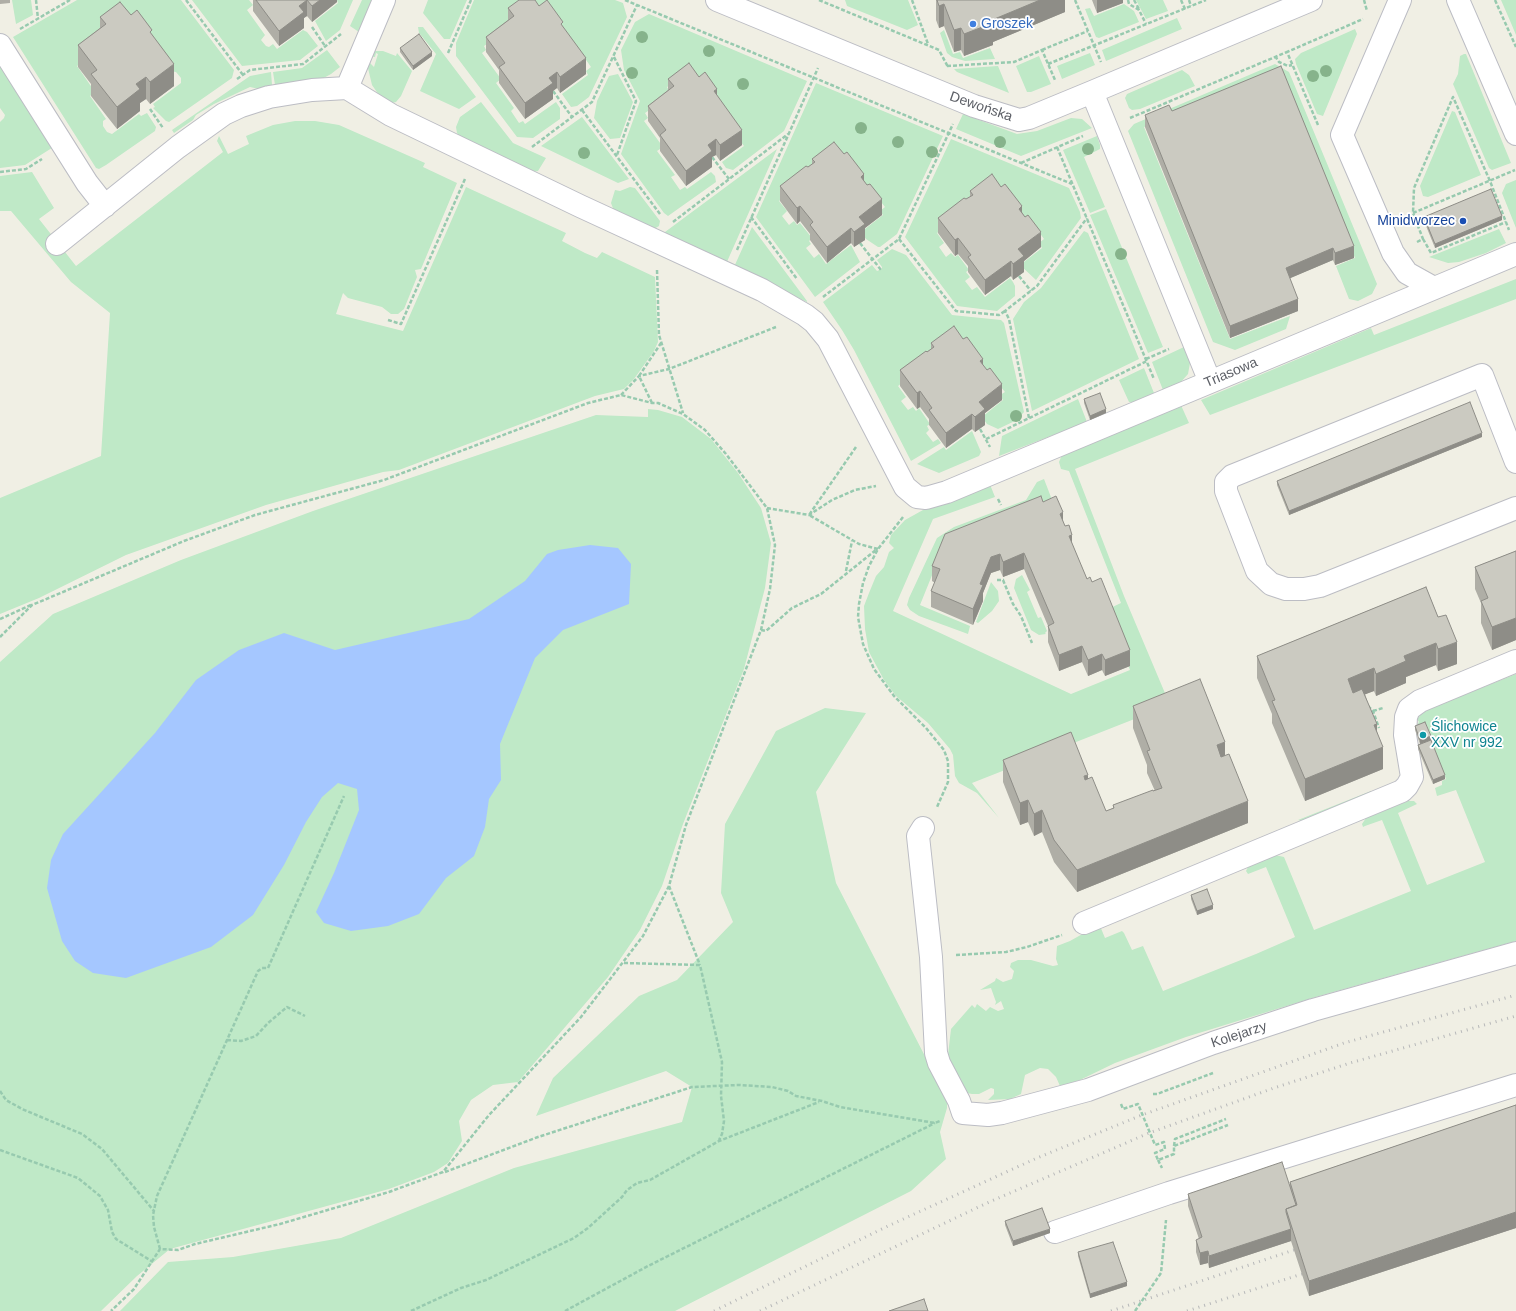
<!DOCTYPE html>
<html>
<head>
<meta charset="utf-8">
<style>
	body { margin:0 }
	canvas { display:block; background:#f0efe4 }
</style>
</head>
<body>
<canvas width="1516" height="1311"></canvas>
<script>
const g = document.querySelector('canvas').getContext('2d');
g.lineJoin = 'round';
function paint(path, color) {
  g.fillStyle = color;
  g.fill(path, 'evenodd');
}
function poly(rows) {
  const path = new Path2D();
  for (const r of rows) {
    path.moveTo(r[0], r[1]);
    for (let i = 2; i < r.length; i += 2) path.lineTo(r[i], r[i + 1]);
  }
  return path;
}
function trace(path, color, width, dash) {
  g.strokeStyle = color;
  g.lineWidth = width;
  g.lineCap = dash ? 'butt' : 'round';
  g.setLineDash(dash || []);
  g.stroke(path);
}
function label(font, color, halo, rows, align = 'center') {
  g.font = font + ' Arial,sans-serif';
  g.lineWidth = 3.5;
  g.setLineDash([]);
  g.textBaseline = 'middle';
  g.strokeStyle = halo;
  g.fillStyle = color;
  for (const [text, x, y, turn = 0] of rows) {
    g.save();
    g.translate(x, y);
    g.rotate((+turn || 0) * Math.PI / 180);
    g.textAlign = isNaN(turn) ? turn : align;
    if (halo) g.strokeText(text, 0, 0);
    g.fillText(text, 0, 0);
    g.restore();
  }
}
paint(poly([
	[12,0,31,0,33,15,16,24],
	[77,0,181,0,234,70,232,78,169,122,166,121,153,108,155,107,153,104,181,83,181,78,176,72,79,57,78,61,80,64,77,66,95,92,90,96,106,119,103,121,103,126,107,132,112,134,139,114,141,116,147,113,156,127,155,131,106,165,99,169,96,168,13,37],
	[192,0,249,0,253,5,247,10,265,35,261,40,266,46,269,47,273,44,277,49,303,30,307,32,318,46,300,60,242,66],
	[337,0,353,0,340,30,326,41,315,21,338,3],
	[362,0,374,0,359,32,350,26],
	[428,0,467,0,450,39,444,39,423,13],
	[474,0,615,0,623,3,627,17,589,97,577,106,571,107,562,94,588,75,586,71,591,67,584,57,497,37,484,46,486,50,482,53,501,79,496,83,514,108,511,111,519,123,523,121,525,124,556,102,560,108,560,119,533,138,517,137,456,56,456,43],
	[845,0,908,0,918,25,907,30,847,6],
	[1136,0,1163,0,1168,11,1146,19],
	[1501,0,1516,0,1516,35,1511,23],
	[1124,4,1134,11,1139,22,1099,38,1096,37,1085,9,1090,8,1094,16],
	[649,14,807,81,784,131,733,170,726,168,722,162,744,146,716,108,678,80,667,87,669,91,654,107,645,113,648,118,644,121,663,147,657,151,675,175,671,177,680,190,685,187,687,189,711,172,715,176,716,182,668,216,664,213,621,154,640,101,624,70,621,50,635,22],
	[1177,18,1182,29,1106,61,1102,50],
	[418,27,423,27,476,97,459,109,420,91,436,54,419,33],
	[1355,29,1357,34,1323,116,1317,114,1296,64,1295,59,1301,53],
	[944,30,953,54,960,52,963,58,990,48,995,59,965,61,952,57,947,53,940,33],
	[327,50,340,67,331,74,320,80,308,83,275,85,273,72,302,68],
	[375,51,383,51,396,56,397,53,412,71,401,96,396,102,392,103,381,98,372,85,367,64,370,63,374,67,378,54,376,53,375,57,369,56],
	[1090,53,1095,65,1062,79,1057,66],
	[1464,54,1466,54,1511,163,1492,170,1489,168,1453,84,1458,74,1460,56],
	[1039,56,1051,84,1031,92,1027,92,1016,66],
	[0,61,55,146,25,165,0,168,0,122,4,118,5,115,0,108],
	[1275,64,1289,72,1377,284,1372,294,1358,301,1349,299,1336,266,1355,258,1282,77,1144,127,1230,339,1290,316,1286,329,1235,350,1213,342,1128,131,1134,124],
	[998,66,1009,93,957,72,954,69],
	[1182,70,1189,75,1195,86,1140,109,1132,110,1129,108,1125,98,1127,94],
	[271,72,272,85,259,89,250,87,214,104,196,115,193,120,174,133,172,130,250,76],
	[618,74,633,102,620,138,610,139,594,118,597,101,609,76],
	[816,83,943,136,897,234,880,247,878,247,866,239,861,232,883,215,880,211,885,207,878,198,807,180,779,201,787,211,782,216,789,225,794,221,797,225,800,223,812,238,809,241,811,244,806,248,814,258,819,254,826,264,851,245,860,262,815,297,756,217],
	[481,102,513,143,546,158,538,171,532,172,460,137,457,133,456,127,460,117],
	[1452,111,1455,112,1481,175,1428,197,1423,196,1420,186],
	[963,114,1017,134,1037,131,1071,118,1082,119,1092,128,1021,156,956,129],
	[582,117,629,179,618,183,541,146],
	[295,121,315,121,339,125,425,163,423,167,457,183,421,269,415,270,417,277,404,309,398,314,391,314,382,307,348,298,343,293,336,314,403,331,466,187,566,233,562,241,585,253,597,258,602,252,655,277,658,342,654,351,634,379,624,389,595,396,399,470,383,472,266,505,126,555,39,598,0,614,0,498,101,456,110,313,71,282,11,211,0,211,0,176,32,172,54,208,39,219,76,266,223,152,217,141,219,136,228,154,249,144,246,136,273,125],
	[1097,136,1100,145,1100,149,1084,157,1105,207,1090,213,1063,150],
	[951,139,1069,188,1080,212,1081,218,1036,280,1020,265,1042,248,1039,243,1044,239,1037,229,964,211,937,233,944,243,939,247,946,257,951,253,955,257,958,255,969,270,966,272,970,277,965,281,972,290,977,287,985,297,1010,278,1013,282,1015,286,1015,296,997,311,957,306,905,237],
	[777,149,726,264,664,235,665,232],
	[1516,180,1516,228,1502,193,1506,184],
	[630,187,635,188,660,221,659,226,654,229,614,211,611,203,615,190,620,191],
	[1106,209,1163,347,1148,353,1090,215],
	[752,227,807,301,807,302,734,267],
	[1499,229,1506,243,1486,253,1459,262,1448,263,1429,257],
	[1084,231,1088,233,1139,359,1032,411,1013,319,1024,302,1041,288],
	[892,249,906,255,952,315,1001,320,1004,323,1024,412,1017,420,998,429,987,424,982,417,1003,400,1000,395,1005,392,997,382,926,365,898,386,906,397,901,401,908,410,913,407,916,411,919,408,930,424,927,426,929,430,926,433,933,442,938,439,941,443,911,461,854,350,842,330,823,302,872,265,877,271,882,269,882,267,877,260],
	[1516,279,1516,299,1210,415,1201,400,1371,328,1374,335],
	[1184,347,1190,363,1188,374,1180,383,1163,390,1152,362],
	[1144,368,1154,393,1133,402,1129,402,1119,380],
	[1078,399,1087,422,999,456,1002,436],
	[1180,403,1189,423,1075,469,1124,596,1170,705,972,783,999,818,977,793,959,783,955,776,953,755,950,749,928,723,896,696,884,680,869,652,865,629,864,606,869,593,876,576,884,567,889,552,894,548,889,543,891,535,905,520,932,505,989,482,995,497,933,519,893,611,1071,694,1130,670,1106,610,1121,603,1069,471,1061,469,1059,462,1062,455],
	[648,409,658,410,682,417,711,439,738,473,761,508,771,543,765,588,744,669,683,824,662,886,640,930,608,977,518,1082,493,1085,471,1100,459,1121,462,1141,448,1163,434,1172,389,1189,170,1249,137,1276,101,1311,0,1311,0,662,53,614,181,560,313,511,596,415,648,417],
	[972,431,981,452,979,456,939,473,917,464,944,447,946,450],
	[1044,479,1054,505,943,548,920,605,970,626,968,634,919,616,910,610,907,605,909,598,937,538,954,527,1026,500,1037,482],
	[1022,575,1030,590,1027,592,1038,618,1041,617,1047,631,1045,633,1046,634,1039,635,1031,630,1014,588,1016,579],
	[991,582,998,591,999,601,992,611,978,623,976,622],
	[1516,674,1516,941,1319,996,1186,1037,1115,1063,1080,1080,1060,1086,1056,1077,1048,1069,1040,1068,1025,1075,1021,1094,1010,1099,988,1100,994,1094,994,1089,991,1088,979,1094,972,1094,967,1093,956,1082,948,1055,951,1029,972,1005,975,1008,977,1004,986,1011,990,1007,998,1011,1004,1009,1001,1001,995,1005,996,1002,991,988,980,990,995,981,996,978,1003,982,1012,979,1014,971,1010,967,1011,963,1018,960,1031,960,1053,966,1058,965,1056,959,1057,946,1070,941,1086,932,1100,926,1105,938,1122,931,1124,933,1132,950,1143,946,1163,991,1256,954,1295,937,1266,867,1248,874,1246,871,1248,867,1275,855,1284,857,1314,930,1411,891,1382,820,1365,826,1363,827,1362,824,1366,818,1408,801,1414,801,1417,804,1398,813,1427,885,1485,862,1456,790,1437,796,1435,788,1442,785,1442,781,1446,779,1432,744,1434,743,1427,726,1416,726,1419,722,1417,719,1424,711],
	[825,708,866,713,816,792,836,883,947,1099,947,1108,940,1132,946,1159,911,1191,675,1311,120,1311,168,1262,233,1257,341,1238,514,1168,682,1122,692,1087,666,1071,536,1116,553,1078,639,996,677,980,733,922,721,893,725,824,776,731],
	[1371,791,1372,793,1302,821,1298,820]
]), '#bfe9c7');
paint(poly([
	[590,545,618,548,631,564,629,604,563,630,535,658,500,744,501,780,489,799,485,827,474,856,446,878,419,914,388,926,351,931,324,923,316,912,334,873,359,810,357,789,338,783,322,797,306,822,284,865,253,915,211,947,126,978,93,973,75,961,62,941,47,888,51,860,63,834,155,733,196,680,239,650,284,633,335,650,469,619,525,581,547,554,558,550]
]), '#a5c7ff');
const minor = poly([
	[717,0,974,106,1019,120,1029,118,1092,92,1311,0],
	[1400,0,1342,135,1393,253,1407,273,1434,288],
	[1458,0,1516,134],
	[0,45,87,183,105,206],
	[347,88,384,0],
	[1092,92,1210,382],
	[57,244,178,147,224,114,241,106,269,97,312,90,347,88,391,115,580,206,762,290,805,315,814,322,828,339,905,487,917,497,926,498,947,492,1516,254],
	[1516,462,1482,375,1232,476,1226,482,1226,491,1257,571,1271,584,1286,589,1304,589,1320,586,1516,508],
	[923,828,918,836,931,957,936,1053,939,1063,959,1101,963,1113,988,1115,1002,1113,1088,1090,1213,1043,1313,1010,1516,953],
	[1084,923,1402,791,1407,786,1412,777,1405,735,1406,717,1409,709,1420,701,1516,661],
	[1055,1232,1169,1193,1516,1085]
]);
trace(minor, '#bcbdc4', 24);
trace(poly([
	[36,0,38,19],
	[186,0,243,75],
	[625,0,1072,184],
	[819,0,939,50,948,67],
	[912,0,928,44],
	[1075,0,1101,62],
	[1128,0,1129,4,1139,10,1146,24],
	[1134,0,1139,9],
	[1181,0,1185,9],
	[1189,0,1191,6],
	[1364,0,1367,11],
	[1495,0,1516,47],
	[312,27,325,46],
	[20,29,70,0],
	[1042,50,1088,31],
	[448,53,471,0],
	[1275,56,1279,62,1288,66,1292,65],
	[614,57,636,101,617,155],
	[1048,64,1206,0],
	[947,66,1014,62,1042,50,1055,80],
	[237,79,250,70,303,64,341,34],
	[553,91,572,117],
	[150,109,163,128],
	[582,110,660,214],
	[1130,118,1287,52],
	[1318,125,1287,52,1363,19],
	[532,147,592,102,637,5],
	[1057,147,1154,379],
	[712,157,729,179],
	[1021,163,1083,136],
	[0,172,26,169,42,159],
	[1413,213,1515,170],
	[751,217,797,279],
	[673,222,788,134],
	[899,239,956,311,999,315,1005,311],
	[1423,239,1431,253,1506,222],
	[1417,242,1423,239,1413,213,1414,188,1453,97,1490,181,1509,230],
	[860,243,881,270],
	[737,250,818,68],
	[657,270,659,335,683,413],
	[1019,276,1031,291],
	[823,297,899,239,953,124],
	[388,320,401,324,465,179],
	[1146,359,1169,349],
	[621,395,639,376,669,369,776,327],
	[652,403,639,376,661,343],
	[1029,418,1009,319,1005,311,1037,286,1087,218],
	[980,429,990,447],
	[986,439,1147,361],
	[856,447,809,515,859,544,878,549],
	[998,499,1001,505],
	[767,508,809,515,832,500,855,490,876,486],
	[903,517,878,549,869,566,863,583,859,604,858,617,863,644,874,669,894,696,926,728,944,750,948,761,948,782,937,807],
	[846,571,852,541],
	[997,580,1004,580],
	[1003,580,1013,604,1021,616,1032,643],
	[0,619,31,605],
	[761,630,766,631,792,608,821,594,877,549],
	[0,637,32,605,184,541,255,515,384,480,588,403,621,395,652,403,658,403,683,414,705,430,726,454,767,508,775,545,770,589,761,630,686,825,669,886,643,936,581,1017,489,1115,443,1172,389,1192,280,1224,195,1244,178,1250,160,1249,134,1289,111,1311],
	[1368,706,1373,711,1379,728],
	[1373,711,1383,708],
	[669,886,700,965],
	[956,955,1006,952,1027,947,1062,935],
	[624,963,700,965,722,1062,721,1096,724,1121,722,1134,719,1140],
	[227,1040,241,1041,256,1036,268,1023,287,1007,305,1016],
	[0,1091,6,1100,22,1109,82,1134,102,1149,154,1211],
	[1153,1094,1157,1094,1213,1073],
	[1121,1104,1123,1109,1138,1104,1155,1145,1164,1142,1165,1149,1155,1153,1158,1160,1174,1154,1174,1146,1228,1125],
	[1174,1146,1175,1139,1226,1119],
	[0,1150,78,1178,100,1196,108,1210,112,1232,116,1239,153,1262],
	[1158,1160,1162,1168],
	[445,1172,538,1137,692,1087,739,1085,772,1087,788,1091,796,1096,822,1101,840,1107,935,1123,940,1121],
	[160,1249,154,1227,153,1215,157,1196,258,971,262,968,268,968,344,796],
	[411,1311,461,1288,486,1280,574,1238,588,1228,622,1197,627,1190,637,1183,650,1180,719,1141,819,1102],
	[565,1311,648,1266,935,1123],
	[1135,1311,1161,1273,1166,1220]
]), '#97caaf', 2.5, [4, 2]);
trace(minor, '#fff', 22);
trace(poly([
	[714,1311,888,1226,1037,1158,1142,1115,1344,1043,1516,995],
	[760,1311,987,1203,1149,1133,1274,1088,1350,1063,1516,1016],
	[1111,1311,1294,1250],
	[1187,1311,1302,1274]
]), '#b7b8b9', 3, [1, 5]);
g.fillStyle = '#86b38b';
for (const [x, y] of [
	[642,37],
	[709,51],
	[1326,71],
	[632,73],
	[1313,76],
	[743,84],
	[861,128],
	[898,142],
	[1000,142],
	[1088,149],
	[932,152],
	[584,153],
	[1121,254],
	[1016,416]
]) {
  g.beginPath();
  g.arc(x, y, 6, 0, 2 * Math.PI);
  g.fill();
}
paint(poly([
	[0,0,10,0,10,3,0,4],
	[253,0,337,0,337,2,312,22,307,16,304,18,304,28,279,46,253,11],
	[936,0,1065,0,1065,12,993,42,993,45,964,56,961,50,954,52,944,26,939,28,936,20],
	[1092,0,1123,0,1123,3,1097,13],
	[539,6,563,27,586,74,560,93,557,88,553,91,553,99,525,119,499,83,499,70,486,52,486,37,508,20,508,8],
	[131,15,152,35,174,86,150,104,146,99,140,103,140,111,117,129,91,96,91,84,78,67,78,45,100,28,100,17],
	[400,48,432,56,413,70,400,52],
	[699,77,717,96,742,145,720,161,716,155,712,157,712,167,686,186,660,151,660,138,648,121,648,106,668,90,668,79],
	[1172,111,1354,258,1335,265,1333,260,1290,278,1298,311,1230,338,1145,127,1145,115],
	[812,159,864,181,882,215,865,228,865,240,854,247,851,243,827,263,810,240,810,234,800,221,797,224,780,201,780,186,812,164],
	[1001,187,1022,212,1041,247,1024,261,1024,272,1013,280,1011,276,985,295,968,272,968,266,958,254,955,256,938,233,938,218,970,197,970,191],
	[1424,217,1502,220,1435,248,1424,221],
	[931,343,983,365,1002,400,985,413,985,425,975,432,972,429,946,448,929,425,929,419,920,407,917,409,900,386,900,370,931,349],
	[1084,399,1106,413,1090,420,1084,403],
	[1482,437,1289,515,1277,485,1277,481],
	[1043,502,1063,523,1087,579,1130,666,1105,676,1102,670,1088,676,1082,662,1059,671,1048,642,1048,626,1024,569,1003,577,1000,570,991,573,983,593,983,601,973,625,931,607,931,591,935,583,932,581,932,566],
	[1516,551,1516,640,1492,650,1481,623,1481,603,1475,589,1475,567],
	[1426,587,1457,664,1438,671,1436,665,1406,677,1406,683,1376,696,1374,691,1365,694,1377,731,1383,769,1305,801,1272,723,1272,714,1257,678,1257,656],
	[1133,706,1225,755,1248,823,1077,892,1054,862,1042,832,1034,836,1028,822,1020,825,1003,782,1003,760,1106,811,1113,808,1113,805,1155,791,1147,773,1147,765,1133,728],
	[1415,726,1431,740,1445,779,1433,784,1418,749,1418,745,1420,744,1415,730],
	[1191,895,1213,909,1197,915,1191,899],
	[1516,1105,1516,1228,1309,1296,1291,1241,1209,1268,1208,1263,1200,1265,1196,1252,1196,1240,1199,1239,1188,1206,1188,1194,1290,1185,1290,1182],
	[1005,1221,1050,1233,1013,1246,1005,1225],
	[1078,1252,1127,1286,1090,1298,1078,1256]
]), '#afaea6');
paint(poly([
	[307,0,307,16,304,18,304,28,279,46,279,31,299,6],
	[320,0,337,0,337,2,312,22,312,6],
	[1040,0,1065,0,1065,12,993,42,993,45,964,56,964,34,992,20],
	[1097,0,1123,0,1123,3,1097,13],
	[944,4,944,26,939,28,939,6],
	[961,28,961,50,954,52,954,30],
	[432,52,432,56,413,70,413,66],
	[586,58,586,74,560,93,560,77],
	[174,64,174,86,150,104,150,82],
	[557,72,557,88,553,91,553,99,525,119,525,103,549,78],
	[146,77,146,99,140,103,140,111,117,129,117,107,136,84],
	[717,89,717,105,714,91],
	[742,130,742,145,720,161,720,145],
	[716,139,716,155,712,157,712,167,686,186,686,171,708,145],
	[864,174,864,190,861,177],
	[882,199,882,215,865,228,865,240,854,247,854,232,859,217],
	[800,206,800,221,797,224,797,208],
	[1022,206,1022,222,1019,209],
	[1502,216,1502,220,1435,248,1435,244],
	[851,228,851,243,827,263,827,247],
	[1041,232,1041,247,1024,261,1024,272,1013,280,1013,264,1018,249],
	[958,238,958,254,955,256,955,240],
	[1354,246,1354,258,1335,265,1335,253],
	[1333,248,1333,260,1286,280,1286,268],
	[1011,261,1011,276,985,295,985,280],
	[1298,299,1298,311,1230,338,1230,326],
	[983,359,983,374,980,361],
	[1002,384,1002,400,985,413,985,425,975,432,975,417,979,402],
	[920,391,920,407,917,409,917,393],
	[1106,409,1106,413,1090,420,1090,416],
	[972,414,972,429,946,448,946,433],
	[1482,433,1482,437,1289,515,1289,511],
	[1063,512,1063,528,1060,514],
	[1072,535,1072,550,1069,536],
	[1024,553,1024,569,1003,577,1003,562],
	[1000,554,1000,570,991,573,983,593,983,601,973,625,973,609,980,584,991,557],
	[1516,618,1516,640,1492,650,1492,627],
	[1457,642,1457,664,1438,671,1438,649],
	[1436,643,1436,665,1406,677,1406,683,1376,696,1376,674,1404,656],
	[1082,646,1082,662,1059,671,1059,655],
	[1130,650,1130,666,1105,676,1105,660],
	[1102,654,1102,670,1088,676,1088,660],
	[1374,668,1374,691,1348,701,1348,679],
	[1377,724,1377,746,1374,725],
	[1431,736,1431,740,1420,744,1420,740],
	[1225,742,1225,764,1217,768,1217,745],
	[1383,747,1383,769,1305,801,1305,779],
	[1088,775,1088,797,1084,776],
	[1445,775,1445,779,1433,784,1433,780],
	[1028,800,1028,822,1020,825,1020,803],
	[1248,801,1248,823,1077,892,1077,870],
	[1042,810,1042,832,1034,836,1034,814],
	[1213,905,1213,909,1197,915,1197,911],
	[1516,1212,1516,1228,1309,1296,1309,1281],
	[1050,1229,1050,1233,1013,1246,1013,1241],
	[1291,1229,1291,1241,1209,1268,1209,1256],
	[1208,1251,1208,1263,1200,1265,1200,1253],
	[1127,1282,1127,1286,1090,1298,1090,1294]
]), '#8e8d87');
const building = poly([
	[256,0,307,0,299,6,304,12,279,31,256,0],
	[307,0,320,0,312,6,307,0],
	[519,0,535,0,539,6,547,0,563,22,561,24,586,58,560,77,557,72,549,78,553,83,525,103,499,67,505,63,486,37,514,16,508,8,519,0],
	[937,0,1040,0,992,20,993,23,964,34,961,28,954,30,944,4,939,6,937,0],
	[120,2,131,15,137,10,152,30,150,32,174,64,150,82,146,77,136,84,140,89,117,107,91,74,97,70,78,45,106,24,100,17,120,2],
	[419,34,432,52,413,66,400,48,419,34],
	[689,63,699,77,705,72,717,89,714,91,742,130,720,145,716,139,708,145,712,151,686,171,660,135,666,130,648,106,674,86,668,79,689,63],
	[1281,66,1354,246,1335,253,1333,248,1286,268,1298,299,1230,326,1145,115,1169,105,1172,111,1281,66],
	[834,142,844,154,847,152,864,174,861,177,867,185,870,184,882,199,859,217,865,224,854,232,851,228,827,247,810,225,813,222,800,206,797,208,780,186,806,166,808,167,815,162,812,159,834,142],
	[992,174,1001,187,1005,184,1022,206,1019,209,1025,217,1028,215,1041,232,1018,249,1024,256,1013,264,1011,261,985,280,968,257,971,255,958,238,955,240,938,218,964,198,966,199,973,195,970,191,992,174],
	[1491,189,1502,216,1435,244,1424,217,1491,189],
	[954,326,963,339,967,337,983,359,980,361,987,370,990,368,1002,384,979,402,985,409,975,417,972,414,946,433,929,410,932,408,920,391,917,393,900,370,926,351,927,352,934,347,931,343,954,326],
	[1100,393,1106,409,1090,416,1084,399,1100,393],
	[1470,402,1482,433,1289,511,1277,481,1470,402],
	[1041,496,1043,502,1056,496,1063,512,1060,514,1065,526,1069,525,1072,535,1069,536,1087,579,1090,577,1092,582,1101,578,1130,650,1105,660,1102,654,1088,660,1082,646,1059,655,1048,626,1054,623,1024,553,1003,562,1000,554,991,557,980,584,983,585,973,609,931,591,940,569,932,566,945,534,1041,496],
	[1516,551,1516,618,1492,627,1481,601,1488,598,1475,567,1516,551],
	[1426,587,1438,617,1446,615,1457,642,1438,649,1436,643,1404,656,1406,661,1376,674,1374,668,1348,679,1353,693,1362,689,1377,724,1374,725,1383,747,1305,779,1272,701,1275,700,1257,656,1426,587],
	[1200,679,1225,742,1217,745,1221,757,1229,754,1248,801,1077,870,1054,840,1042,810,1034,814,1028,800,1020,803,1003,760,1071,732,1088,775,1084,776,1085,780,1092,777,1106,811,1114,808,1113,805,1153,790,1153,791,1162,788,1147,751,1150,750,1133,706,1200,679],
	[1425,722,1431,736,1420,740,1415,726,1425,722],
	[1431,740,1445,775,1433,780,1418,745,1431,740],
	[1207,889,1213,905,1197,911,1191,895,1207,889],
	[1516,1105,1516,1212,1309,1281,1286,1209,1297,1205,1290,1182,1516,1105],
	[1282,1162,1296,1205,1286,1209,1286,1212,1291,1229,1209,1256,1208,1251,1200,1253,1196,1240,1202,1237,1188,1194,1282,1162],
	[1042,1208,1050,1229,1013,1241,1005,1221,1042,1208],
	[1113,1242,1127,1282,1090,1294,1078,1252,1113,1242],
	[924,1299,928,1311,889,1311,924,1299]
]);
paint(building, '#cbcac1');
trace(building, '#8e8d87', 1);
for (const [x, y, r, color] of [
	[973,24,4,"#3f7fe0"],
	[1463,221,4,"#1a4fb4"],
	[1423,735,4,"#0f9aa8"]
]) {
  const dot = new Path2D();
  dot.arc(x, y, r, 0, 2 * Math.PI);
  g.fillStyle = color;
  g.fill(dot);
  trace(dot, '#fff', 1.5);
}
label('14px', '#366cbe', '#fff', [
	["Groszek",981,24]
], 'left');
label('14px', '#5c5f66', '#fff', [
	["Dewońska",981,107,19],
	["Triasowa",1231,373,-23],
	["Kolejarzy",1239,1035,-18]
]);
label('14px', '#164399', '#fff', [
	["Minidworzec",1455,221]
], 'right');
label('14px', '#0d838f', '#fff', [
	["Ślichowice",1431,727],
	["XXV nr 992",1431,743]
], 'left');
</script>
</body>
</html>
